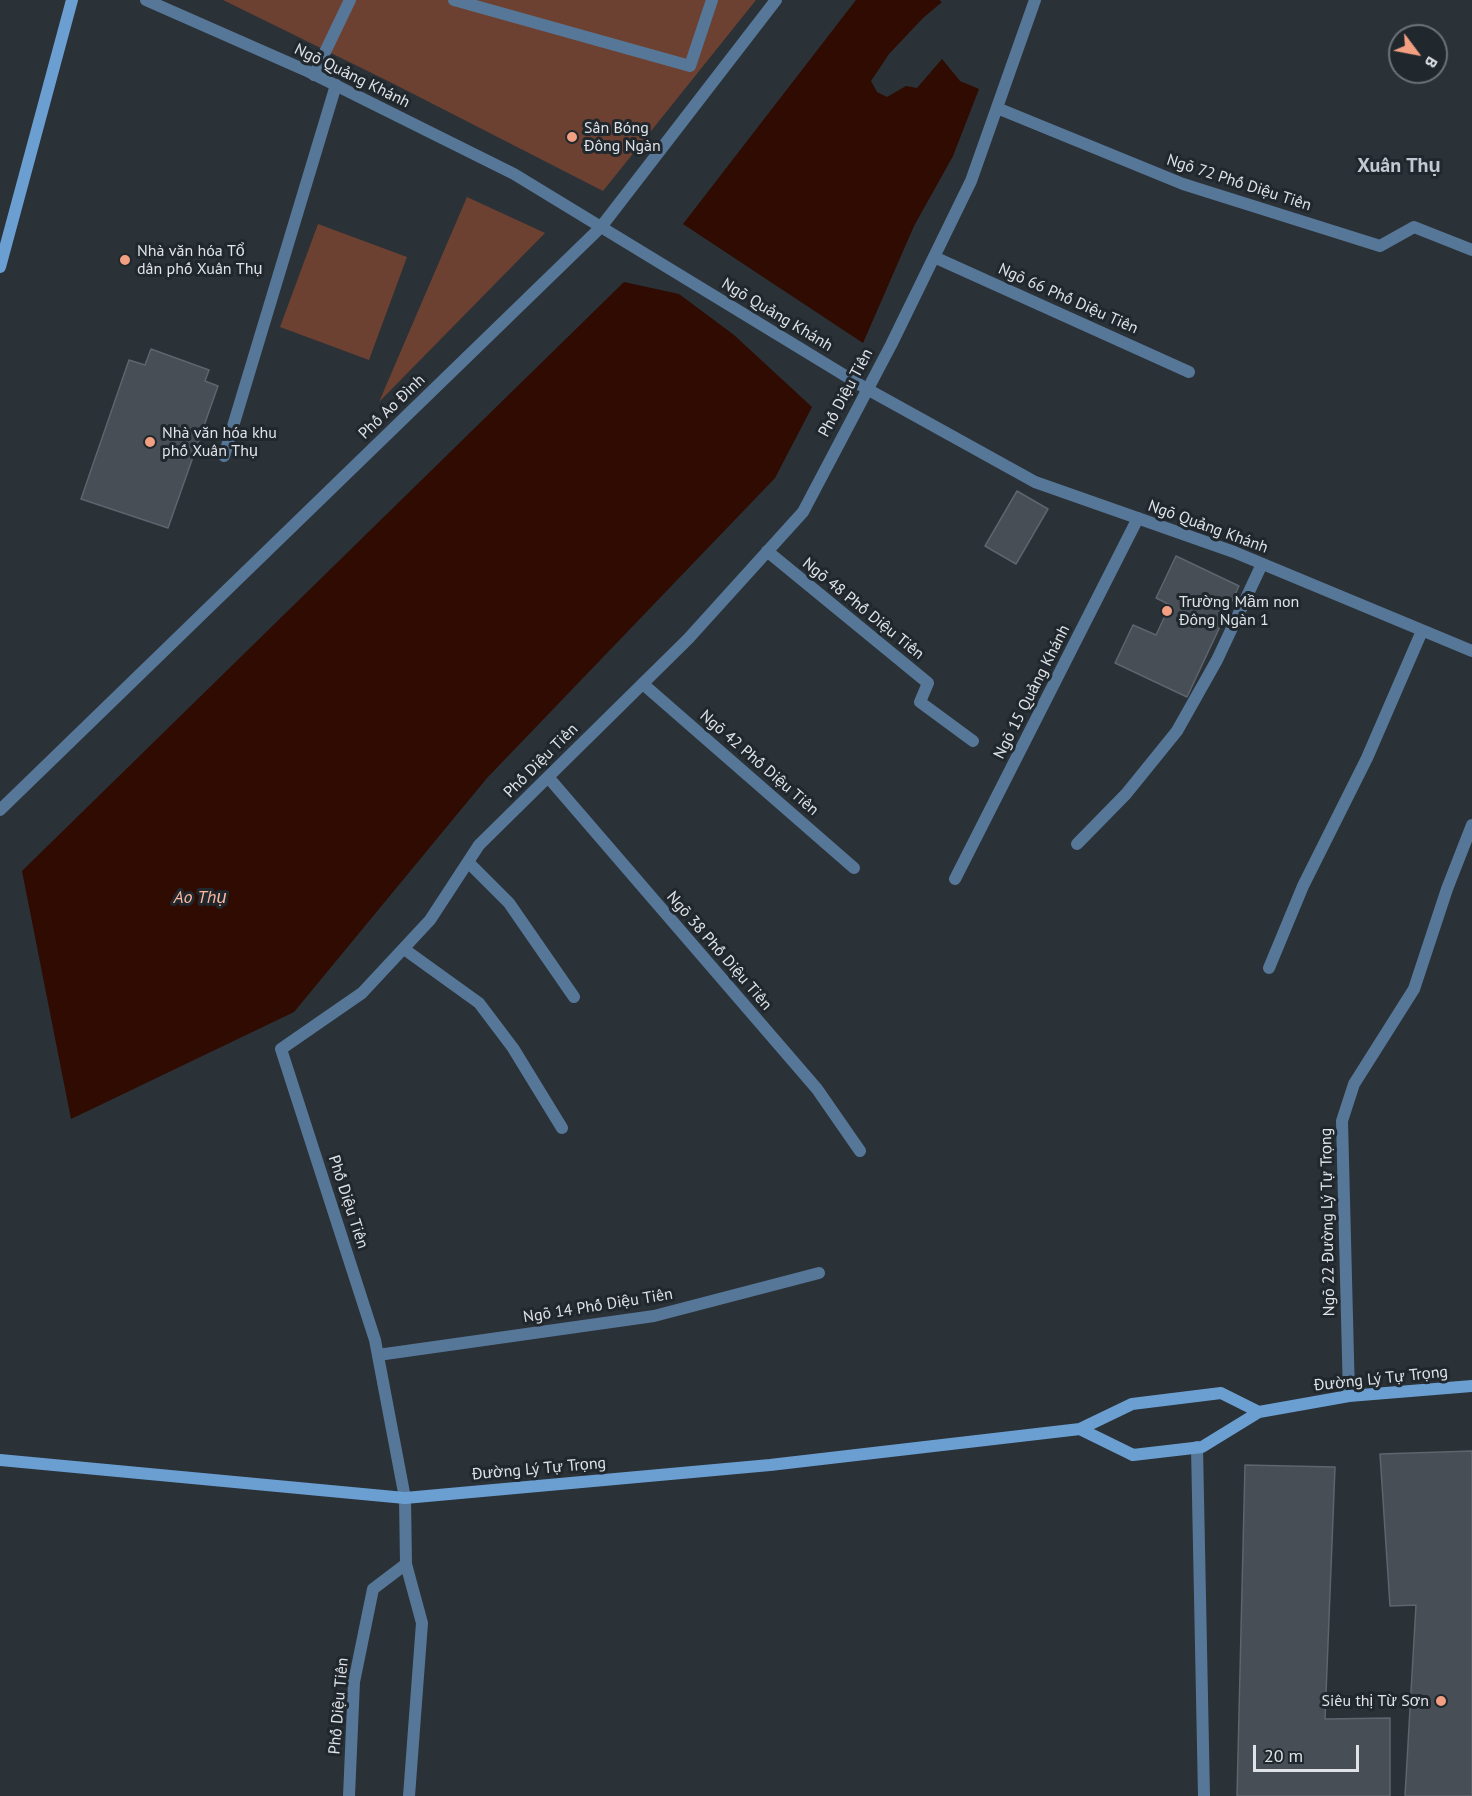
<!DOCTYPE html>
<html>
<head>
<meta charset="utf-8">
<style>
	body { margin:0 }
	#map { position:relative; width:1472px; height:1796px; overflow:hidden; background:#2a3137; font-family:"PT Sans",sans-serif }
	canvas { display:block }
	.north { position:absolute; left:1388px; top:24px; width:60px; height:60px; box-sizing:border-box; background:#20272d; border:2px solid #6c7278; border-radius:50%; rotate:122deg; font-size:16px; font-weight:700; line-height:24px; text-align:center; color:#dfe3e8 }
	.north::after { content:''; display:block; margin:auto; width:21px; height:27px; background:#f39f82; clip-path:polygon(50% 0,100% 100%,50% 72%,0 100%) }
	.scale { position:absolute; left:1253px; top:1745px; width:106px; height:27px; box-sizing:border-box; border:3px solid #dfe3e8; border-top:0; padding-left:8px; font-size:18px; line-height:21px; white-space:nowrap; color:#dfe3e8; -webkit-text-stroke:4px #20272d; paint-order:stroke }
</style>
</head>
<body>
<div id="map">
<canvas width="1472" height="1796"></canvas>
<div class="north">B</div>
<div class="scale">20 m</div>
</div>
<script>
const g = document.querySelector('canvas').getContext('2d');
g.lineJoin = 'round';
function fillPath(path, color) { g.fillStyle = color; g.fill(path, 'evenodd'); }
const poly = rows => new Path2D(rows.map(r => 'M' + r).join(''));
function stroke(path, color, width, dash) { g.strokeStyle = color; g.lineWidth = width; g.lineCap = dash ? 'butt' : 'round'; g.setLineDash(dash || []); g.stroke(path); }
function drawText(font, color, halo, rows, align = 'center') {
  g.font = font + ' "PT Sans",sans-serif'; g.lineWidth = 6; g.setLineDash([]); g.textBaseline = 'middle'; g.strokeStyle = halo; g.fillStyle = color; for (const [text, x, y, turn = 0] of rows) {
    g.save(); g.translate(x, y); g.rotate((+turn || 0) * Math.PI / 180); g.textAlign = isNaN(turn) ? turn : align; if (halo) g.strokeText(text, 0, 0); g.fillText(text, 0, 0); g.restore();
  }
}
fillPath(poly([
	[223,0,756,0,603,191,392,83],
	[467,197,545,233,379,402],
	[318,224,407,257,369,360,280,327]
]), '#6d4131');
fillPath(poly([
	[856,0,939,0,942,2,923,18,889,54,871,81,877,92,887,97,906,86,917,88,942,59,960,81,979,89,953,156,914,226,863,343,683,224],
	[624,282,679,294,734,335,812,407,775,478,487,778,294,1012,71,1119,22,871]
]), '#2f0b01');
const building = poly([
	[151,349,209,370,205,381,218,386,168,528,81,499,129,360,145,365,151,349],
	[1017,491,1048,509,1016,564,985,546,1017,491],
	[1176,556,1239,586,1187,697,1115,663,1133,625,1156,635,1170,605,1156,598,1176,556],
	[1472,1451,1472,1796,1405,1796,1416,1605,1390,1606,1380,1454,1472,1451],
	[1245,1465,1335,1467,1325,1719,1390,1718,1390,1796,1237,1796,1245,1465]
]);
fillPath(building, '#474e55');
stroke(building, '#5d656d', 1.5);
stroke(poly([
	[454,0,690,66,712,0],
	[314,75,350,0],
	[224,456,336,85],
	[1077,844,1126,794,1177,731,1217,660,1262,564],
	[955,879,1138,518],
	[1269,968,1303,886,1367,758,1422,631]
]), '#577798', 12);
stroke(poly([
	[146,0,305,70,514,174,867,389,1035,482,1234,552,1472,651],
	[997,108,1183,184,1380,246,1414,227,1472,250],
	[934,257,1189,372],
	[767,551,928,683,920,702,973,741],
	[643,684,854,868],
	[548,777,817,1089,860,1151],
	[0,810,601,227,776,0],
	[468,862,509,903,574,997],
	[404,949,479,1003,513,1048,562,1128],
	[378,1355,654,1316,819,1273],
	[1349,1396,1342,1121,1354,1084,1414,989,1447,889,1472,825],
	[1197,1447,1204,1796],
	[349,1796,354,1682,373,1589,406,1564],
	[409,1796,422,1623,406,1564,405,1498,375,1340,281,1049,362,993,430,920,479,845,688,639,803,512,891,345,971,181,1035,0]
]), '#577798', 12);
stroke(poly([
	[0,267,72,0],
	[1080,1429,1133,1455,1202,1447,1259,1412,1349,1396,1472,1386],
	[0,1460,405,1498,770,1465,1080,1429,1132,1404,1221,1393,1259,1412]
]), '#6b9fd2', 12);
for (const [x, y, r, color] of [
	[572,137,6,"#f39f82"],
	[125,260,6,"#f39f82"],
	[150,442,6,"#f39f82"],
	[1167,611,6,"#f39f82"],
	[1441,1701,6,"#f39f82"]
]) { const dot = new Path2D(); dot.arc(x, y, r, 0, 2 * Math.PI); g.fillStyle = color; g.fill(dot); stroke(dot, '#20272d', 2); }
drawText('16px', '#dfe3e8', '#20272d', [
	["Ngõ Quảng Khánh",352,76,26],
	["Ngõ 72 Phố Diệu Tiên",1239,183,18],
	["Ngõ 66 Phố Diệu Tiên",1068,299,24],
	["Ngõ Quảng Khánh",777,315,31],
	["Phố Diệu Tiên",846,393,-62],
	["Phố Ao Đình",392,407,-44],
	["Ngõ Quảng Khánh",1208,527,20],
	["Ngõ 48 Phố Diệu Tiên",863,609,39],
	["Ngõ 15 Quảng Khánh",1032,692,-63],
	["Phố Diệu Tiên",541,761,-45],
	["Ngõ 42 Phố Diệu Tiên",759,763,41],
	["Ngõ 38 Phố Diệu Tiên",719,951,49],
	["Phố Diệu Tiên",348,1202,72],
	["Ngõ 22 Đường Lý Tự Trọng",1328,1222,-91],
	["Ngõ 14 Phố Diệu Tiên",598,1306,-9],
	["Đường Lý Tự Trọng",1381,1379,-6],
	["Đường Lý Tự Trọng",539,1469,-5],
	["Phố Diệu Tiên",339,1706,-85]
]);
drawText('16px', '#dfe3e8', '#20272d', [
	["Sân Bóng",584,128],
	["Đông Ngàn",584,146],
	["Nhà văn hóa Tổ",137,251],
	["dân phố Xuân Thụ",137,269],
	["Nhà văn hóa khu",162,433],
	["phố Xuân Thụ",162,451],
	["Trường Mầm non",1179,602],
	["Đông Ngàn 1",1179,620],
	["Siêu thị Từ Sơn",1429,1701,"right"]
], 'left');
drawText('italic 18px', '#fcb79f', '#20272d', [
	["Ao Thụ",200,898]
]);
drawText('bold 20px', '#c1c9d2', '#20272d', [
	["Xuân Thụ",1399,166]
]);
</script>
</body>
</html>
